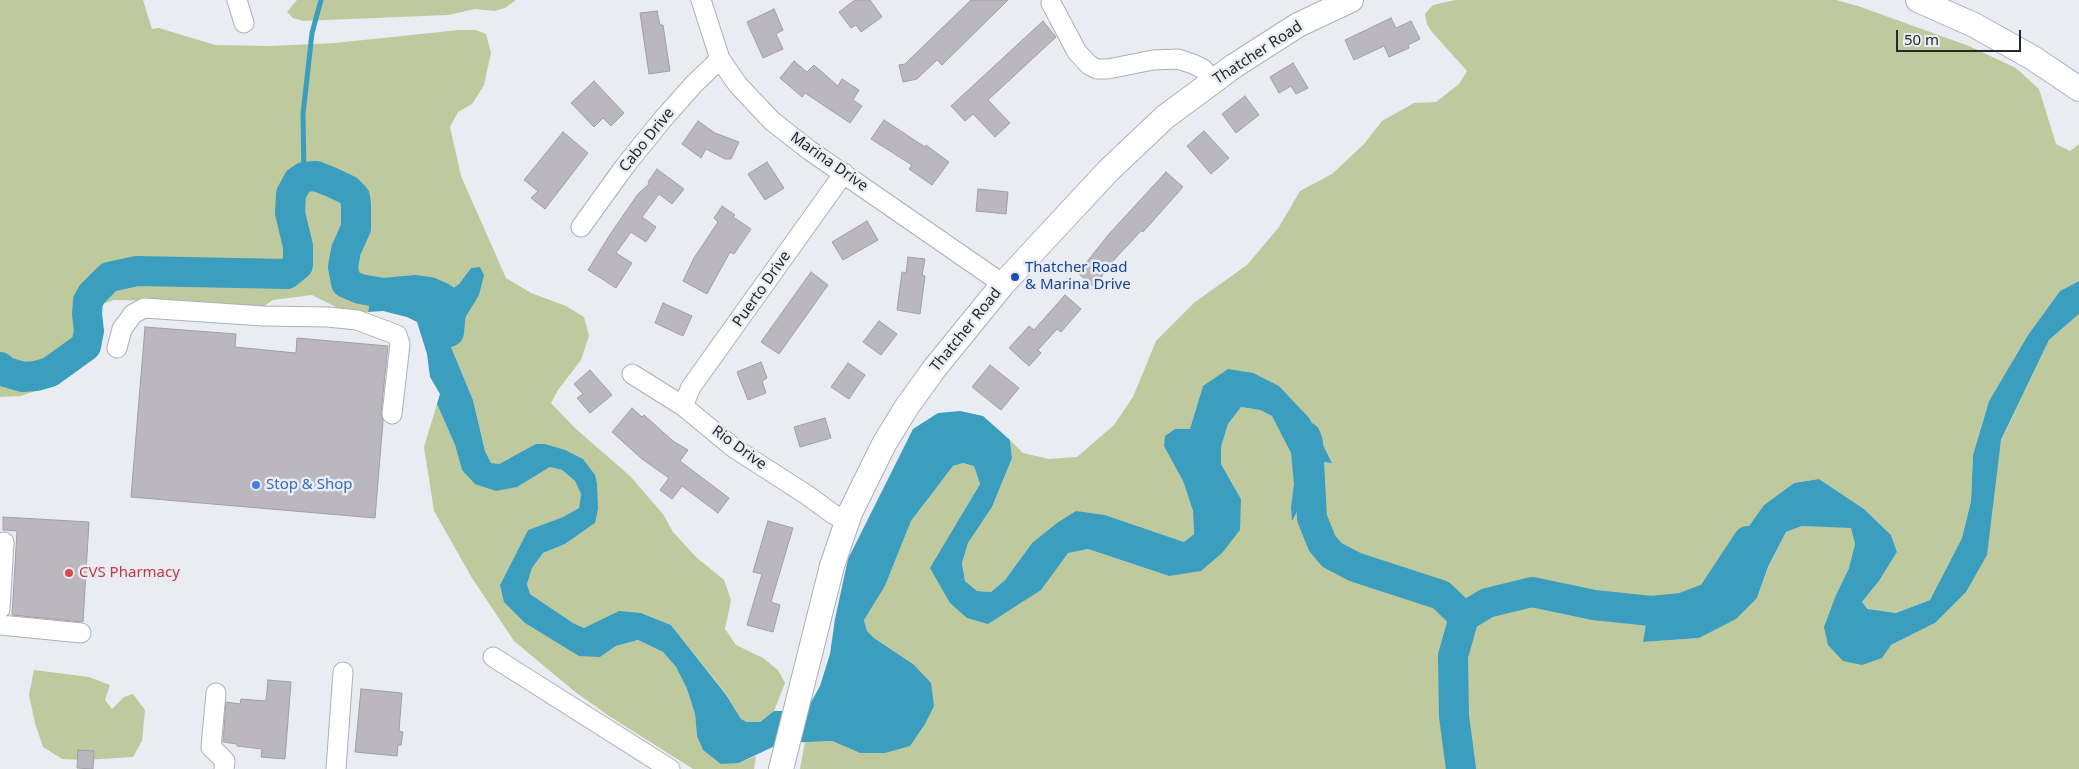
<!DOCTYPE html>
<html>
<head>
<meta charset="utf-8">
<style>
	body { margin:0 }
	#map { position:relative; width:2079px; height:769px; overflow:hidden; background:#e9edf3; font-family:"Noto Sans",sans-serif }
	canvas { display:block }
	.scale { position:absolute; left:1896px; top:30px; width:125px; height:22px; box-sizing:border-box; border:2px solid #26272a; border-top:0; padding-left:6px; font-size:15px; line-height:18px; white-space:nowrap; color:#26272a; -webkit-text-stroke:4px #e9edf3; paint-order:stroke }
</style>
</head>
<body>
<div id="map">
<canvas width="2079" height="769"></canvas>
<div class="scale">50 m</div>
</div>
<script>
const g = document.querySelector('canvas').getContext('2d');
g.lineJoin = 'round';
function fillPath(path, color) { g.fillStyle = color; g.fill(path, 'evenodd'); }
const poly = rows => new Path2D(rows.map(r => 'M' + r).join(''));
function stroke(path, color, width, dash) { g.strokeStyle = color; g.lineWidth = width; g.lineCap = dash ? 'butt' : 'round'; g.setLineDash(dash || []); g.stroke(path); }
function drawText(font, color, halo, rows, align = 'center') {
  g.font = font + ' "Noto Sans",sans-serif'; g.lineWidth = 5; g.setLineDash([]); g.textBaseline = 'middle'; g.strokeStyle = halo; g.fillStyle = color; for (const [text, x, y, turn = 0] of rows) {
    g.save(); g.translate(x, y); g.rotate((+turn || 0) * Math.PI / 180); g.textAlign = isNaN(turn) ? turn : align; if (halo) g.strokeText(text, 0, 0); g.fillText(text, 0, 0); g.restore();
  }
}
fillPath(poly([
	[0,0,143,0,152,29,159,28,215,45,270,46,335,43,459,30,476,30,486,34,491,53,484,85,472,104,458,112,450,127,461,176,506,278,531,293,566,306,584,317,589,336,581,360,558,390,551,403,576,429,630,476,663,514,673,532,696,557,724,580,731,600,725,629,736,645,763,658,778,670,785,683,774,711,760,722,747,722,741,719,727,695,671,625,641,613,584,628,573,623,530,594,527,584,532,568,543,553,565,544,595,523,595,475,509,458,499,464,491,463,485,451,473,400,451,347,454,336,468,312,471,268,459,284,442,296,433,298,424,293,404,289,384,290,374,294,370,301,368,312,348,313,312,295,273,300,264,306,254,307,174,301,114,300,105,303,98,311,92,353,74,369,56,382,38,390,21,396,0,397],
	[297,0,516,0,505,8,495,11,475,9,448,15,303,21,293,18,287,12],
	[1455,0,1836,0,1858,6,1969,46,2016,68,2039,89,2056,144,2070,151,2079,144,2079,281,2060,291,2028,335,1989,401,1973,455,1971,501,1962,538,1930,600,1896,613,1869,609,1862,602,1879,581,1897,552,1891,535,1864,509,1819,479,1794,483,1764,505,1736,544,1725,578,1704,609,1688,611,1648,611,1643,642,1699,638,1757,598,1768,568,1786,532,1802,526,1851,527,1855,544,1849,568,1836,595,1891,645,1935,623,1993,496,2001,441,2049,340,2079,314,2079,769,800,769,805,742,832,741,860,753,913,664,874,638,867,631,864,620,885,586,911,521,953,466,963,463,974,466,980,484,962,515,950,603,1040,590,1067,553,1088,549,1169,576,1241,499,1221,464,1221,447,1228,424,1241,407,1260,410,1272,416,1283,436,1291,453,1295,484,1291,507,1309,489,1310,465,1322,462,1332,463,1310,419,1203,386,1190,430,1175,429,1165,446,1183,481,1193,511,1194,534,1184,542,1105,515,1032,543,1005,580,991,592,977,591,965,581,962,563,968,543,992,507,1012,458,1010,440,1023,453,1049,459,1077,457,1114,425,1133,397,1156,341,1195,302,1247,265,1279,227,1300,191,1332,174,1364,144,1382,121,1414,103,1436,102,1459,84,1467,71,1432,32,1427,24,1425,14,1433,5],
	[437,404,455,445,462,470,517,487,550,467,562,470,575,481,581,494,579,508,563,517,528,530,500,585,600,657,616,646,638,640,663,652,676,667,687,689,695,714,697,736,739,763,756,756,754,769,693,769,609,716,574,691,514,641,472,578,434,511,424,447],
	[34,670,89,677,110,685,105,700,112,709,124,697,133,694,145,710,142,741,133,757,85,760,62,759,43,747,35,723,29,695]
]), '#beca9d');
fillPath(poly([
	[480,267,484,275,479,295,454,336,451,347,473,400,485,451,491,463,499,464,536,444,545,444,565,450,583,459,595,475,597,484,598,509,595,523,565,544,543,553,532,568,527,584,530,594,573,623,584,628,619,611,641,613,671,625,727,696,741,719,747,722,760,722,774,711,806,711,820,686,830,654,835,619,848,559,913,429,938,413,960,411,983,416,1010,440,1012,458,992,507,968,543,962,563,965,581,977,591,991,592,1005,580,1032,543,1057,523,1076,511,1105,515,1184,542,1194,534,1193,511,1183,481,1164,446,1165,436,1175,429,1190,429,1203,386,1228,369,1253,373,1279,386,1310,419,1332,463,1322,462,1310,465,1309,489,1292,521,1291,507,1294,484,1291,453,1272,416,1260,410,1241,407,1228,424,1221,447,1221,464,1241,499,1240,530,1222,553,1201,571,1169,576,1088,549,1068,553,1041,590,988,624,967,618,950,603,930,568,980,484,974,466,963,463,953,466,911,521,885,586,864,620,867,631,874,638,913,664,931,683,934,706,925,724,910,746,885,753,860,753,832,741,781,743,739,763,721,764,703,750,697,736,695,714,687,689,676,667,663,652,638,640,616,646,600,657,579,656,525,623,504,602,500,585,528,530,563,517,579,508,581,494,575,481,562,470,550,467,517,487,496,491,475,484,462,470,455,445,437,404,440,394,430,377,427,354,417,322,407,317,383,311,368,312,370,301,374,294,384,290,404,289,424,293,433,298,442,296,459,284,471,268],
	[2079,281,2079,314,2049,340,2001,440,1987,555,1966,592,1935,623,1891,645,1882,658,1862,665,1843,661,1828,645,1824,627,1836,595,1849,568,1855,544,1851,528,1802,526,1786,532,1768,567,1757,598,1736,619,1699,638,1643,642,1648,611,1688,611,1704,609,1725,578,1736,544,1764,505,1794,483,1819,479,1864,509,1891,535,1897,552,1879,581,1862,602,1868,609,1896,613,1930,600,1962,538,1971,501,1973,455,1989,401,2028,335,2060,291]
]), '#3b9ebf');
stroke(poly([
	[304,177,303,114,312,33,321,0]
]), '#3b9ebf', 5);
stroke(poly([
	[0,367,6,372,23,377,36,376,50,372,86,346,89,331,87,314,88,301,92,294,109,277,137,271,287,274,298,265,298,246,290,213,291,194,298,181,304,177,316,176,331,182,348,190,355,197,356,205,356,228,346,250,343,267,346,283,360,289,383,293,416,290,430,292,443,298,451,311,449,332],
	[1306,437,1308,443,1312,518,1322,543,1332,555,1355,567,1441,595,1464,617],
	[1461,769,1454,716,1453,656,1464,617,1487,603,1532,592,1594,605,1651,611,1682,608,1711,597,1748,541]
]), '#3b9ebf', 30);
const building = poly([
	[855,0,870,0,882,17,861,32,856,25,851,28,839,12,855,0],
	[971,0,1008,0,942,65,937,60,917,79,903,82,899,65,905,64,971,0],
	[774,9,783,30,776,34,783,49,763,58,747,22,774,9],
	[657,11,660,25,663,25,670,71,649,74,640,13,657,11],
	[1391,18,1396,28,1411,21,1420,39,1408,45,1409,48,1389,57,1384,46,1354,60,1345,40,1391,18],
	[1043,21,1056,37,988,100,1010,123,995,137,973,114,965,121,951,106,1043,21],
	[794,61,807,72,814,65,838,86,842,79,859,90,853,100,862,106,850,123,805,93,802,97,780,78,794,61],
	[1293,63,1308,88,1296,94,1291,86,1279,93,1270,77,1293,63],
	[594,81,624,113,611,126,603,118,594,127,571,103,594,81],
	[1245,96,1259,115,1236,133,1222,114,1245,96],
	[884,120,925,147,926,145,949,162,932,185,909,169,912,165,871,139,884,120],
	[698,121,715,133,739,142,731,159,725,159,706,149,701,158,682,144,698,121],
	[1204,131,1229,158,1211,174,1187,146,1204,131],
	[563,132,588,153,545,209,531,198,538,191,524,180,563,132],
	[767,162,784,188,765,200,748,174,767,162],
	[657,169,684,189,672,204,659,194,642,217,656,227,646,242,631,232,616,253,632,263,616,288,588,270,611,233,638,194,649,184,648,182,657,169],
	[1166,172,1183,187,1143,232,1142,230,1112,262,1094,287,1078,273,1109,234,1166,172],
	[978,189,1008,192,1006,214,976,211,978,189],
	[722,206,735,215,733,217,751,229,734,254,730,252,707,294,683,281,694,258,718,222,714,218,722,206],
	[867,221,878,240,843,260,832,242,867,221],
	[908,257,925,259,922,275,925,276,920,314,897,310,902,272,906,273,908,257],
	[811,272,828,285,779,354,761,342,811,272],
	[1065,295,1081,309,1061,332,1057,329,1038,350,1041,353,1029,366,1009,348,1029,326,1034,330,1065,295],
	[663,303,692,316,683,336,655,323,663,303],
	[879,321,897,334,881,355,863,342,879,321],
	[145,327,236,334,235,347,296,353,297,338,388,346,381,413,383,421,375,518,131,497,145,327],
	[761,362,767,378,762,381,766,393,748,400,737,372,761,362],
	[848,363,865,375,849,399,831,387,848,363],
	[990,365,1019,388,1001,410,972,387,990,365],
	[590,370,612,395,590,413,577,398,583,394,574,384,590,370],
	[632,408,642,417,644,415,673,441,688,450,680,461,729,498,718,513,682,486,672,499,660,490,669,478,642,459,612,432,632,408],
	[825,418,831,438,800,447,794,427,825,418],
	[3,517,89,522,83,622,12,615,17,531,3,530,3,517],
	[768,521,793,528,771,602,780,605,773,632,747,625,762,574,753,572,768,521],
	[268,680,291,682,285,759,261,757,262,749,237,746,237,744,223,742,226,702,240,704,241,699,266,701,268,680],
	[361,689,402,693,399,731,403,732,401,745,398,745,397,756,355,752,361,689],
	[78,750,94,751,93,769,77,768,78,750]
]);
fillPath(building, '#bab7be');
stroke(building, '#a19fa5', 1);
const minor = poly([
	[237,0,244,23],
	[701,0,720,59,738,85,772,121,809,150,1003,284],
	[1051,3,1077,52,1089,65,1097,69,1108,69,1153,60,1178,59,1193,64,1203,69,1213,82],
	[581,227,625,166,662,120,694,84,720,59],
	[117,348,122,329,133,314,144,308,263,316,328,317,357,320,397,335,400,344,392,414],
	[632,374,683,406,734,448,807,495,833,514,847,521],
	[683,406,691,387,844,173],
	[0,609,4,542],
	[0,625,81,633],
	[493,657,670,769],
	[216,693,211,747,225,761,224,769],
	[336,769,343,672]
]);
const major = poly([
	[1918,0,1974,25,2033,58,2079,89],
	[781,769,832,566,850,513,884,444,906,408,934,369,1003,284,1108,171,1165,117,1234,66,1298,25,1351,0]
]);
stroke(minor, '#acb0b6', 21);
stroke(major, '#acb0b6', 26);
stroke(minor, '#fff', 19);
stroke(major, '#fff', 24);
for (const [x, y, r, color] of [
	[1015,277,5,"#1a4fb4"],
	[256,485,5,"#3f7fe0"],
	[69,573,5,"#e0444e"]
]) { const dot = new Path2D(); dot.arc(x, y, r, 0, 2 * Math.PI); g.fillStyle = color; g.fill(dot); stroke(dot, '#e9edf3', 2); }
drawText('15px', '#26272a', '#e9edf3', [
	["Thatcher Road",1258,53,-33],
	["Cabo Drive",647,140,-51],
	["Marina Drive",829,162,35],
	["Puerto Drive",762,289,-55],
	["Thatcher Road",966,330,-51],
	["Rio Drive",739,448,36]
]);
drawText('15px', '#164399', '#e9edf3', [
	["Thatcher Road",1025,268],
	["& Marina Drive",1025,285]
], 'left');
drawText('15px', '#366cbe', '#e9edf3', [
	["Stop & Shop",266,485]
], 'left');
drawText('15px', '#be3a42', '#e9edf3', [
	["CVS Pharmacy",79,573]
], 'left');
</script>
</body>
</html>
